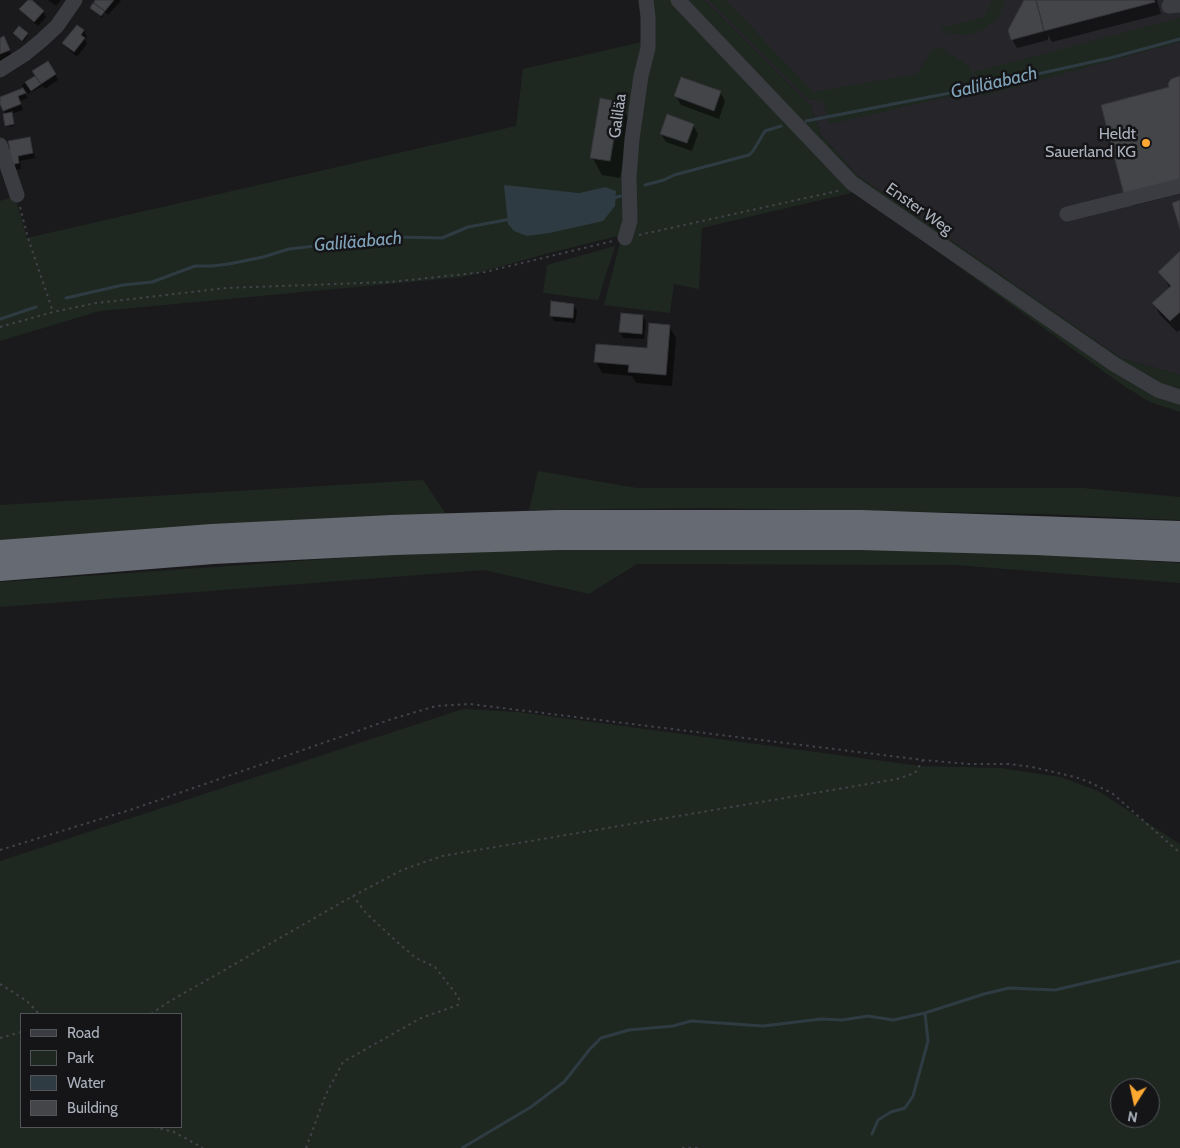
<!DOCTYPE html>
<html>
<head>
<meta charset="utf-8">
<style>
	body { margin:0 }
	#map { position:relative; width:1180px; height:1148px; overflow:hidden; background:#1a1a1c; font-family:Cabin,sans-serif }
	canvas { display:block }
	.legend { position:absolute; left:20px; top:1013px; width:162px; height:115px; box-sizing:border-box; background:#151517; border:1px solid #515459; margin:0; padding:6px 9px; list-style:none; font-size:15px; color:#acb2bd }
	.legend li { display:flex; align-items:center; gap:10px; height:25px }
	.legend b { width:25px; border:1px solid #515459 }
	.north { position:absolute; left:1110px; top:1078px; width:50px; height:50px; box-sizing:border-box; background:#151517; border:1px solid #515459; border-radius:50%; rotate:190deg; font-size:14px; font-weight:700; line-height:20px; text-align:center; color:#acb2bd }
	.north::after { content:''; display:block; margin:auto; width:18px; height:22px; background:#fea831; clip-path:polygon(50% 0,100% 100%,50% 72%,0 100%) }
</style>
</head>
<body>
<div id="map">
<canvas width="1180" height="1148"></canvas>
<ul class="legend">
<li><b style="height:6px;background:#3b3c42"></b>Road</li>
<li><b style="height:14px;background:#1f2820"></b>Park</li>
<li><b style="height:14px;background:#2e3b42"></b>Water</li>
<li><b style="height:14px;background:#444549"></b>Building</li>
</ul>
<div class="north">N</div>
</div>
<script>
const g = document.querySelector('canvas').getContext('2d');
g.lineJoin = 'round';
function fillPath(path, color) { g.fillStyle = color; g.fill(path, 'evenodd'); }
const poly = rows => new Path2D(rows.map(r => 'M' + r).join(''));
function stroke(path, color, width, dash) { g.strokeStyle = color; g.lineWidth = width; g.lineCap = dash ? 'butt' : 'round'; g.setLineDash(dash || []); g.stroke(path); }
function drawText(font, color, halo, rows, align = 'center') {
  g.font = font + ' Cabin,sans-serif'; g.lineWidth = 5; g.setLineDash([]); g.textBaseline = 'middle'; g.strokeStyle = halo; g.fillStyle = color; for (const [text, x, y, turn = 0] of rows) {
    g.save(); g.translate(x, y); g.rotate((+turn || 0) * Math.PI / 180); g.textAlign = isNaN(turn) ? turn : align; if (halo) g.strokeText(text, 0, 0); g.fillText(text, 0, 0); g.restore();
  }
}
fillPath(poly([
	[704,0,1180,0,1180,375,1121,358,857,175,821,135,810,104,804,99]
]), '#26262a');
fillPath(poly([
	[643,0,704,0,804,99,810,104,821,135,857,175,1121,358,1180,375,1180,412,1150,402,1121,384,855,192,702,228,699,289,674,284,670,313,604,305,622,235,549,253,463,277,100,311,0,341,0,201,15,196,27,238,516,126,523,69,642,42],
	[605,187,574,227,550,233,528,189,579,193],
	[708,0,726,0,813,92,917,74,935,45,968,65,978,90,830,124,823,102,806,98],
	[992,0,1006,1,997,19,983,30,971,34,960,35,948,33,939,29,984,17],
	[1180,18,1180,42,982,96,973,72],
	[615,246,598,300,543,293,547,265],
	[538,471,637,488,1083,488,1180,497,1180,520,1047,514,707,508,529,510],
	[423,480,446,514,0,545,0,505],
	[615,547,955,549,1180,563,1180,583,956,565,637,564,589,594,484,570,0,607,0,582,414,553],
	[463,709,518,712,920,766,1000,768,1060,777,1098,791,1180,844,1180,1148,0,1148,0,861],
	[21,1014,181,1014,181,1127,21,1127],
	[1120,1088,1150,1088,1150,1118,1120,1118]
]), '#1f2820');
fillPath(poly([
	[504,185,579,193,605,187,616,191,615,206,603,221,550,233,527,236,514,231,508,224]
]), '#2e3b42');
fillPath(poly([
	[30,0,43,11,46,17,38,26,25,15,22,9],
	[48,0,61,0,56,6],
	[98,0,120,0,121,1,108,15,107,13,104,13,102,18,91,8],
	[1025,0,1157,0,1161,14,1052,42,1048,35,1048,40,1017,48,1012,39],
	[77,27,84,31,87,37,85,39,87,44,77,57,68,49,64,44],
	[27,34,28,36,23,42,16,35],
	[0,39,6,43,12,56,0,61],
	[55,74,58,80,45,89,43,86,28,94,25,90,23,91,28,98,20,101,23,110,11,114,14,126,7,127,6,115,0,98,24,89,22,85,36,76],
	[1180,78,1180,194,1132,206,1126,194,1170,88],
	[720,92,725,101,719,119,681,105,676,96],
	[619,103,630,121,620,178,602,175,592,157],
	[693,125,698,134,692,151,666,142,661,134],
	[29,138,32,144,35,158,20,161,21,169,14,170,11,165],
	[1180,253,1180,330,1177,332,1160,315,1154,303,1170,288,1160,272],
	[574,305,577,311,575,323,554,321,551,315],
	[643,316,646,322,644,339,623,338,620,332],
	[669,326,676,338,672,386,636,383,632,376,602,373,596,362,648,349]
]), '#0007');
stroke(poly([
	[806,121,960,91,1110,58,1180,39],
	[645,185,664,180,674,175,749,155,753,151,765,131,781,126],
	[613,198,621,196],
	[66,298,123,285,152,282,195,266,212,266,229,264,263,257,289,249,333,244,354,246,398,237,442,238,468,227,511,219],
	[0,319,36,307],
	[872,1134,878,1120,891,1112,905,1108,913,1096,928,1041,925,1013],
	[462,1148,531,1107,564,1082,590,1049,601,1038,629,1030,673,1026,691,1021,763,1026,821,1019,842,1020,868,1016,893,1020,925,1013,984,994,1009,988,1055,990,1180,961]
]), '#2e3b42', 3);
const building = poly([
	[28,0,32,0,44,11,34,22,19,9,28,0],
	[95,0,114,0,105,11,94,3,95,0],
	[1024,0,1036,0,1044,31,1011,40,1008,30,1024,0],
	[1036,0,1154,0,1155,2,1044,31,1036,0],
	[93,3,105,11,101,16,90,8,93,3],
	[77,25,84,30,81,35,85,38,74,52,62,43,77,25],
	[19,26,28,33,22,41,13,33,19,26],
	[4,36,10,50,0,54,0,38,4,36],
	[48,61,56,74,41,84,32,71,48,61],
	[35,76,41,84,31,91,25,82,35,76],
	[1180,76,1180,181,1124,195,1101,105,1169,87,1168,84,1171,79,1180,76],
	[681,77,721,91,714,111,674,96,681,77],
	[23,88,26,93,18,96,21,104,3,111,0,104,0,97,23,88],
	[600,98,620,102,610,161,590,158,600,98],
	[12,112,14,124,5,126,3,114,12,112],
	[667,114,694,124,687,143,660,134,667,114],
	[30,137,33,153,18,156,19,163,10,165,8,153,10,149,8,141,30,137],
	[1180,200,1180,229,1172,203,1180,200],
	[1180,251,1180,312,1170,321,1152,303,1171,286,1158,272,1180,251],
	[551,301,574,304,573,318,550,316,551,301],
	[621,313,643,315,642,334,619,332,621,313],
	[649,323,670,325,666,375,628,372,629,365,594,362,596,344,647,348,649,323]
]);
fillPath(building, '#444549');
stroke(building, '#343439', 1);
stroke(poly([
	[20,207,28,238,53,312],
	[639,235,842,190],
	[0,327,53,312,96,303,226,288,390,282,485,272,613,241],
	[0,850,133,809,392,719,436,706,470,704,923,760,969,764,1009,764,1032,767,1075,777,1089,782,1112,793,1180,853],
	[0,984,27,1001,39,1014],
	[151,1014,167,1003,353,896,402,870,442,856,897,779,915,773,923,760],
	[0,1038,21,1032],
	[154,1127,174,1132,203,1148],
	[306,1148,326,1094,343,1062,421,1018,458,1005,459,998,435,967,416,958,396,941,366,913,353,896],
	[682,1148,699,1148]
]), '#404349', 2, [2.5, 4]);
stroke(poly([
	[678,0,852,183,1114,364,1158,390,1180,397],
	[1169,6,1180,5],
	[0,70,25,54,42,40,57,26,75,0],
	[0,145,17,195],
	[1067,214,1180,186],
	[625,238,630,221,629,177,632,139,641,76,648,48,648,17,646,0]
]), '#3b3c42', 15);
stroke(poly([
	[0,551,212,535,392,526,558,521,861,521,1180,532],
	[0,570,213,553,394,544,558,539,862,539,1036,544,1180,551]
]), '#666b73', 22);
for (const [x, y, r, color] of [
	[1146,143,5,"#fea831"]
]) { const dot = new Path2D(); dot.arc(x, y, r, 0, 2 * Math.PI); g.fillStyle = color; g.fill(dot); stroke(dot, '#151517', 2); }
drawText('16px', '#acb2bd', '#151517', [
	["Galiläa",618,116,-82],
	["Enster Weg",919,209,35]
]);
drawText('16px', '#acb2bd', '#151517', [
	["Heldt",1136,134],
	["Sauerland KG",1136,152]
], 'right');
drawText('italic 18px', '#81a3b9', '#151517', [
	["Galiläabach",994,83,-13],
	["Galiläabach",358,242,-5]
]);
</script>
</body>
</html>
